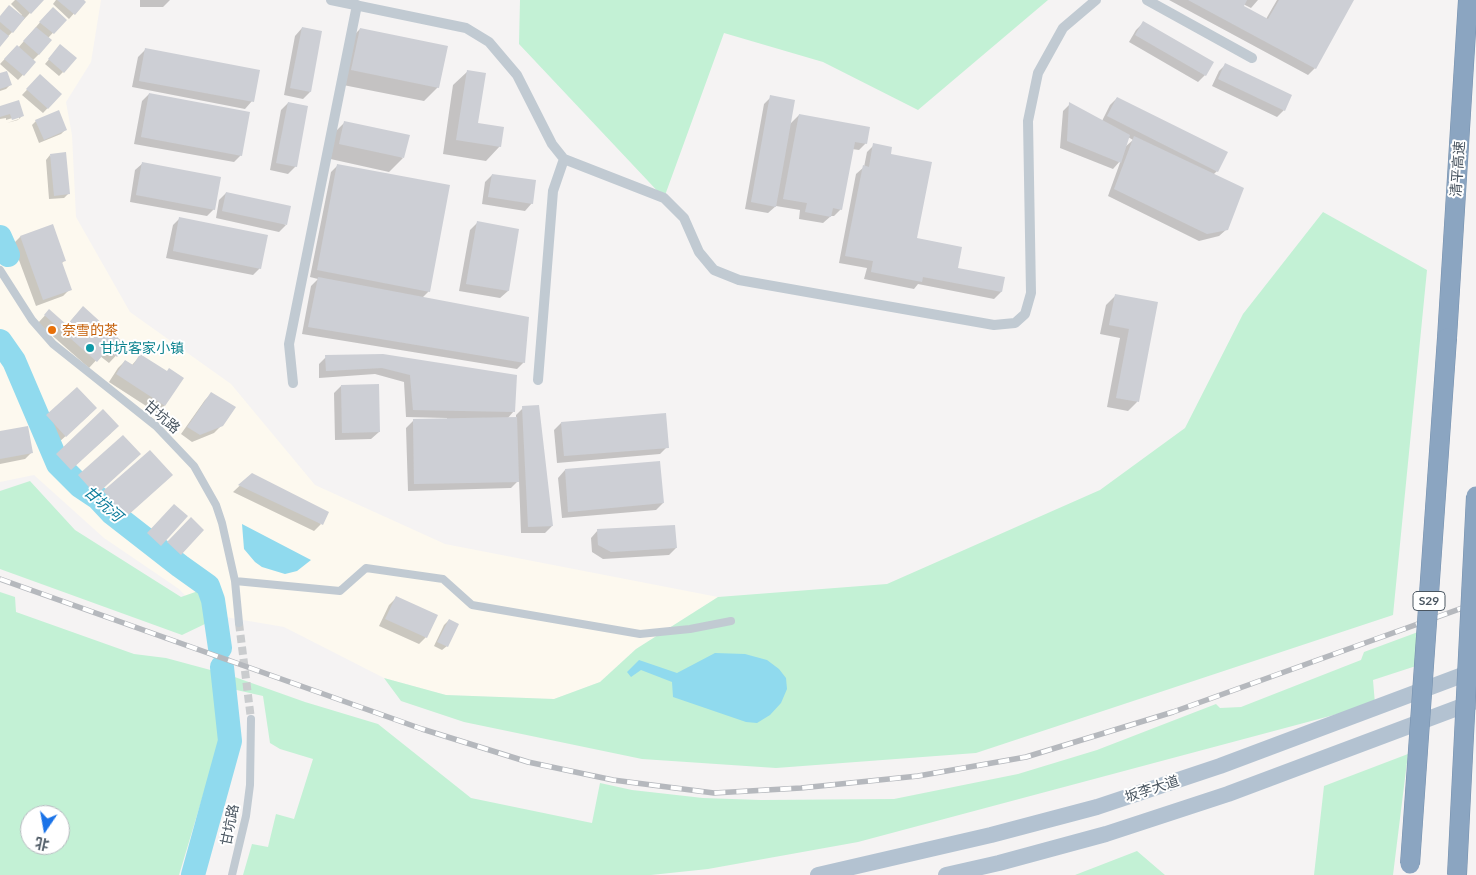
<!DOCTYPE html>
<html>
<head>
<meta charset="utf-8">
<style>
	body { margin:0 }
	#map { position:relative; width:1476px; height:875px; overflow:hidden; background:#f5f3f3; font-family:Lato,"Noto Sans SC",sans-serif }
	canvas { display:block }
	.north { position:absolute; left:20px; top:805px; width:50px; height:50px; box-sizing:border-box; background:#fff; border:1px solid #b7bbc0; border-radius:50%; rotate:192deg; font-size:14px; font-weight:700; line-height:20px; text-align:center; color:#4a5661 }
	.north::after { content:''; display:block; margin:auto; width:18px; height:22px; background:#1a73e8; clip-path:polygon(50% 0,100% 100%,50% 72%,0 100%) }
</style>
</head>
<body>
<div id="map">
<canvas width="1476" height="875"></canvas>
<div class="north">北</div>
</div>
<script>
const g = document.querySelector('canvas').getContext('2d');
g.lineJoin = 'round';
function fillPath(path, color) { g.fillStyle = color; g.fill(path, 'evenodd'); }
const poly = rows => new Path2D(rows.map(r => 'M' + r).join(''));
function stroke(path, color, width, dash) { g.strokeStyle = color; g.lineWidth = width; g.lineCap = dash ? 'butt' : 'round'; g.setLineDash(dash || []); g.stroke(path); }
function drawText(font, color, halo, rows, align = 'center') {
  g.font = font + ' Lato,"Noto Sans SC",sans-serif'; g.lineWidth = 4; g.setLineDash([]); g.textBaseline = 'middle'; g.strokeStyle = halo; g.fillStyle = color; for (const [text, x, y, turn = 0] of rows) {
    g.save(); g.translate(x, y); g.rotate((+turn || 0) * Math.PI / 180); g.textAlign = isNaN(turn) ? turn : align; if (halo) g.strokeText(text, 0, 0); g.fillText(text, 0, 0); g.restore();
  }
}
fillPath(poly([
	[0,0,101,0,91,62,66,102,72,135,76,217,130,312,231,384,315,485,445,544,718,597,636,649,600,682,554,699,446,695,384,678,284,627,202,613,179,589,104,538,34,475,0,482]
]), '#fdf9ef');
fillPath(poly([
	[520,0,1048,0,918,110,823,62,724,33,664,198,519,44],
	[1323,212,1427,270,1393,615,976,753,776,768,642,759,464,722,401,701,384,678,446,695,554,699,600,682,636,649,718,597,887,584,1100,490,1185,428,1243,314],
	[30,481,75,530,181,597,204,589,210,607,207,623,182,635,0,569,0,491],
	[0,592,15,597,16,612,134,654,166,658,229,675,305,702,378,724,471,798,592,823,600,783,632,790,703,798,761,800,894,799,1018,774,1097,750,1216,704,1220,708,1241,707,1361,660,1364,652,1418,632,1416,666,1373,680,1375,704,858,842,708,869,651,875,243,875,252,844,268,847,276,814,294,819,313,759,280,749,270,743,263,696,219,686,223,729,179,875,0,875],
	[30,815,60,815,60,845,30,845],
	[1408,754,1393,875,1314,875,1324,786],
	[1137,851,1165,875,1075,875]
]), '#c3f1d5');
fillPath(poly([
	[242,524,311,560,297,571,285,574,262,567,255,562,244,549],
	[715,653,745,654,767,660,779,669,786,678,787,689,781,703,770,715,757,723,746,722,673,697,672,682,641,670,631,677,627,672,639,660,677,673]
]), '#90daee');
fillPath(poly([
	[15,0,42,0,0,45,0,17,21,16,22,15,11,4],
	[56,0,84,0,84,2,69,19,53,4],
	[140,0,170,0,163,7,140,7],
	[1169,0,1258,0,1251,8,1243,4,1242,6,1266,19,1277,0,1352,0,1315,68,1308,75],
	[48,13,65,20,48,38,39,54,33,60,35,62,18,80,0,64,12,51,18,48],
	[1143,23,1205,75,1198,82,1129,42,1136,30],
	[302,28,310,92,303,99,284,95,295,36],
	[360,29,438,87,424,101,338,84,346,43],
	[145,50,252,101,245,109,132,87,138,57],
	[56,51,63,72,59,76,45,64],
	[1226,64,1284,110,1277,117,1212,86,1219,71],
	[468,71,477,124,500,146,486,161,443,154,453,85],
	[0,74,11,84,6,89,0,91],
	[40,76,61,94,43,113,22,95],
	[149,94,241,155,234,162,134,144,142,101],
	[771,97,790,124,799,115,866,143,859,150,852,149,841,209,834,216,831,216,823,223,799,219,800,210,776,206,768,213,745,209,764,104],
	[1117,98,1217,171,1213,175,1227,229,1219,236,1199,241,1108,196,1121,160,1113,169,1060,148,1063,111,1070,104,1102,121,1110,105],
	[1128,137,1133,140,1125,147],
	[288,103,296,166,288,174,270,170,281,110],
	[0,107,22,116,18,120,7,123,19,119,19,116,6,120,6,118,0,119],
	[36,121,66,129,61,134,39,143,32,125],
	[345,122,403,158,389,172,326,158,331,136],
	[874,145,889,155,916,239,957,269,1004,278,1001,292,994,299,918,284,914,289,864,279,867,268,839,263,856,174,864,167,867,152],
	[50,155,69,193,64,198,49,199,46,160],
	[143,163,214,209,207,216,130,202,135,170],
	[338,165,429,291,422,298,524,362,517,369,302,334,311,286,318,279,310,277,331,172],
	[492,175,532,203,525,211,482,204,485,182],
	[226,193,286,225,279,232,216,218,219,200],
	[180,218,260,268,253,275,166,258,173,225],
	[477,223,518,230,508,291,500,298,459,291,470,230],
	[52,226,65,260,61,264,70,289,63,296,36,306,13,244,20,237],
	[1116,295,1157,303,1137,402,1128,411,1107,407,1120,338,1100,334,1106,305],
	[49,311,66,326,76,315,125,346,109,363,100,356,89,368,38,323],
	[383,355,514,411,507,419,516,419,516,415,523,408,552,526,545,533,521,533,519,480,511,488,408,491,406,428,413,421,447,420,447,418,406,417,404,382,375,374,319,378,319,364,326,357],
	[140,356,166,372,182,378,164,406,157,413,109,382,118,368,125,361,132,365],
	[341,386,379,432,371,439,335,440,334,393],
	[77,388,89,415,58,443,40,423],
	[212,393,222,425,214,433,192,442,181,434,205,400],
	[103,411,111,433,63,476,49,461],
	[561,423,667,447,660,454,557,463,554,430],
	[0,433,32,452,25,459,0,464],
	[123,437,132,461,88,501,72,483],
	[565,470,663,503,656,510,562,518,558,478],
	[252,474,321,524,314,531,233,492],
	[164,482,118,523,97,499,104,492],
	[174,505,186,516,156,549,144,538],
	[191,519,203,530,175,558,164,547],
	[598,530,676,548,669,555,603,559,592,552,591,538],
	[396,598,426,637,419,644,379,626,389,605],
	[449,620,447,646,442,650,434,646,444,625]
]), '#0003');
stroke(poly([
	[0,237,8,255],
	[0,341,14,361,58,464,80,486,98,498,112,513,180,566,208,586,213,600,220,648],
	[193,875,230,741,222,667]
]), '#90daee', 24);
fillPath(poly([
	[16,0,44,0,31,14],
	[57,0,84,0,86,2,75,15],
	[1188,0,1247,0,1244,6,1268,19,1279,0,1354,0,1316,69],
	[9,5,25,18,13,33,0,22,0,16],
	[53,7,67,20,54,34,39,22],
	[1143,21,1214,62,1206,76,1135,35],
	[36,27,52,40,39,55,23,41],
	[302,27,322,31,311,92,290,88],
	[360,28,448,46,439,88,351,70],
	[0,29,9,36,0,47],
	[60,44,77,58,64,73,48,59],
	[17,45,36,62,24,76,4,59],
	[145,48,260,70,254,102,139,81],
	[1225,63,1292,95,1285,111,1218,79],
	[467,70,486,73,478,123,504,127,501,147,456,140],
	[7,71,12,85,0,89,0,73],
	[40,74,62,94,48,109,26,89],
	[149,93,250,112,242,156,141,137],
	[770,95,795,100,776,207,751,202],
	[1117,97,1228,152,1218,172,1107,116],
	[19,100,24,116,12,120,10,114,0,117,0,106],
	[288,102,308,106,297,167,276,163],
	[1069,102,1130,135,1121,163,1067,141],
	[59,110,67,130,44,140,35,120],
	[799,114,870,127,867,144,855,142,842,210,833,208,831,217,805,212,807,203,783,199],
	[344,121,410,135,404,158,339,144],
	[1134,136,1244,188,1228,230,1207,234,1114,189],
	[873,143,892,147,891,154,932,162,917,238,962,247,958,268,1005,277,1002,292,923,277,922,282,871,272,873,261,845,256,863,165,869,167],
	[66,152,70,194,54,196,50,154],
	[142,162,221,177,215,210,136,195],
	[337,164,450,185,430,292,317,270],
	[492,174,536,180,533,204,488,197],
	[226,192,291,206,287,225,222,211],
	[179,217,268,235,261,269,173,251],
	[477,221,519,229,509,291,466,284],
	[53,224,66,261,62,262,72,290,43,300,20,236],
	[318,277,529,317,525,363,308,327],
	[1115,294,1158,302,1139,402,1116,398,1129,329,1109,325],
	[83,306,127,346,117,357,108,349,97,362,44,315,49,309,67,325],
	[140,354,167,371,169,368,184,378,165,406,116,374,125,360,133,365],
	[383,354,517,375,515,412,413,410,410,375,382,368,326,371,325,355],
	[379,384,380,432,342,433,341,385],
	[77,387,97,408,66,437,46,415],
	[211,392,236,407,223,426,200,435,187,427],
	[539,405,553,526,528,527,522,406],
	[103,409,119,426,71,470,56,454],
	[666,413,669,448,564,456,561,422],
	[517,417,519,482,414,484,413,419],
	[28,426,33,453,0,459,0,431],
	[123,435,141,454,96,495,78,475],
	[150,450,173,475,126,517,103,491],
	[660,461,664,503,568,512,565,469],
	[252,473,329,512,323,525,238,485],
	[174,504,188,516,161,546,147,533],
	[191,517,204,530,181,555,167,542],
	[675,525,677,548,611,552,598,545,597,529],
	[396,596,438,615,427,638,385,619],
	[449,619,459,624,448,647,437,642]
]), '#cdcfd5');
stroke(poly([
	[239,623,251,719]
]), '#caccce', 8, [8, 4]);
const motorway = poly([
	[1447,338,1468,0]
]);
stroke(motorway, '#7690ad', 20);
stroke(poly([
	[0,270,32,320,53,344,156,426,194,466,216,505,222,523,235,581,239,623],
	[235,581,340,591,366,568,443,579,472,605,640,634,690,629,731,621],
	[232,875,246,816,250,785,251,719]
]), '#c1cad2', 8);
stroke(poly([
	[331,0,466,28,489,42,517,75,552,144,564,159,664,198,684,218,699,252,714,270,739,280,994,325,1015,323,1025,314,1031,293,1028,121,1038,73,1063,28,1096,0],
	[1147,0,1252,58],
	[538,380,553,191,564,159],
	[293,383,289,344,357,5]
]), '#c1cad2', 10);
stroke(poly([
	[818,875,991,835,1097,807,1220,766,1476,670],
	[946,875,999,863,1106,834,1228,794,1476,701]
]), '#b3c2d1', 16);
stroke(motorway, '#8ba5c1', 19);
const rail = poly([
	[0,579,422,729,528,762,613,780,714,793,801,788,918,776,1026,757,1173,712,1476,603]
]);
stroke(rail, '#b5b8bd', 5.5);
stroke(rail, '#fff', 4, [11]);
const motorwayBridge = poly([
	[1410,864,1447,338],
	[1457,875,1476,496]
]);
stroke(motorwayBridge, '#7690ad', 20, []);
stroke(motorwayBridge, '#8ba5c1', 19);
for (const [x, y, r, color] of [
	[52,330,5,"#e8710a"],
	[90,348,5,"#0f9aa8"]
]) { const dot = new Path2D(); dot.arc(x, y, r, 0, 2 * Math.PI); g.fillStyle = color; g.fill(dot); stroke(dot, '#fff', 2); }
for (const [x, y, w] of [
	[1429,601,32]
]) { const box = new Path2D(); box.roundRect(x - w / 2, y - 9.5, w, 19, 4); g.fillStyle = '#fff'; g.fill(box); stroke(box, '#4a5661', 1); }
drawText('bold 12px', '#4a5661', null, [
	["S29",1429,601]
]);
drawText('14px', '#4a5661', '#fff', [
	["清平高速",1458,169,-86],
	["甘坑路",162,417,41],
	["坂李大道",1152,789,-18],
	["甘坑路",230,825,-79]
]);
drawText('14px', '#c56008', '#fff', [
	["奈雪的茶",62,330]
], 'left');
drawText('14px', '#0d838f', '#fff', [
	["甘坑客家小镇",100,348]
], 'left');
drawText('italic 15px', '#0c7c9b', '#fff', [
	["甘坑河",103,504,41]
]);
</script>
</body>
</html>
